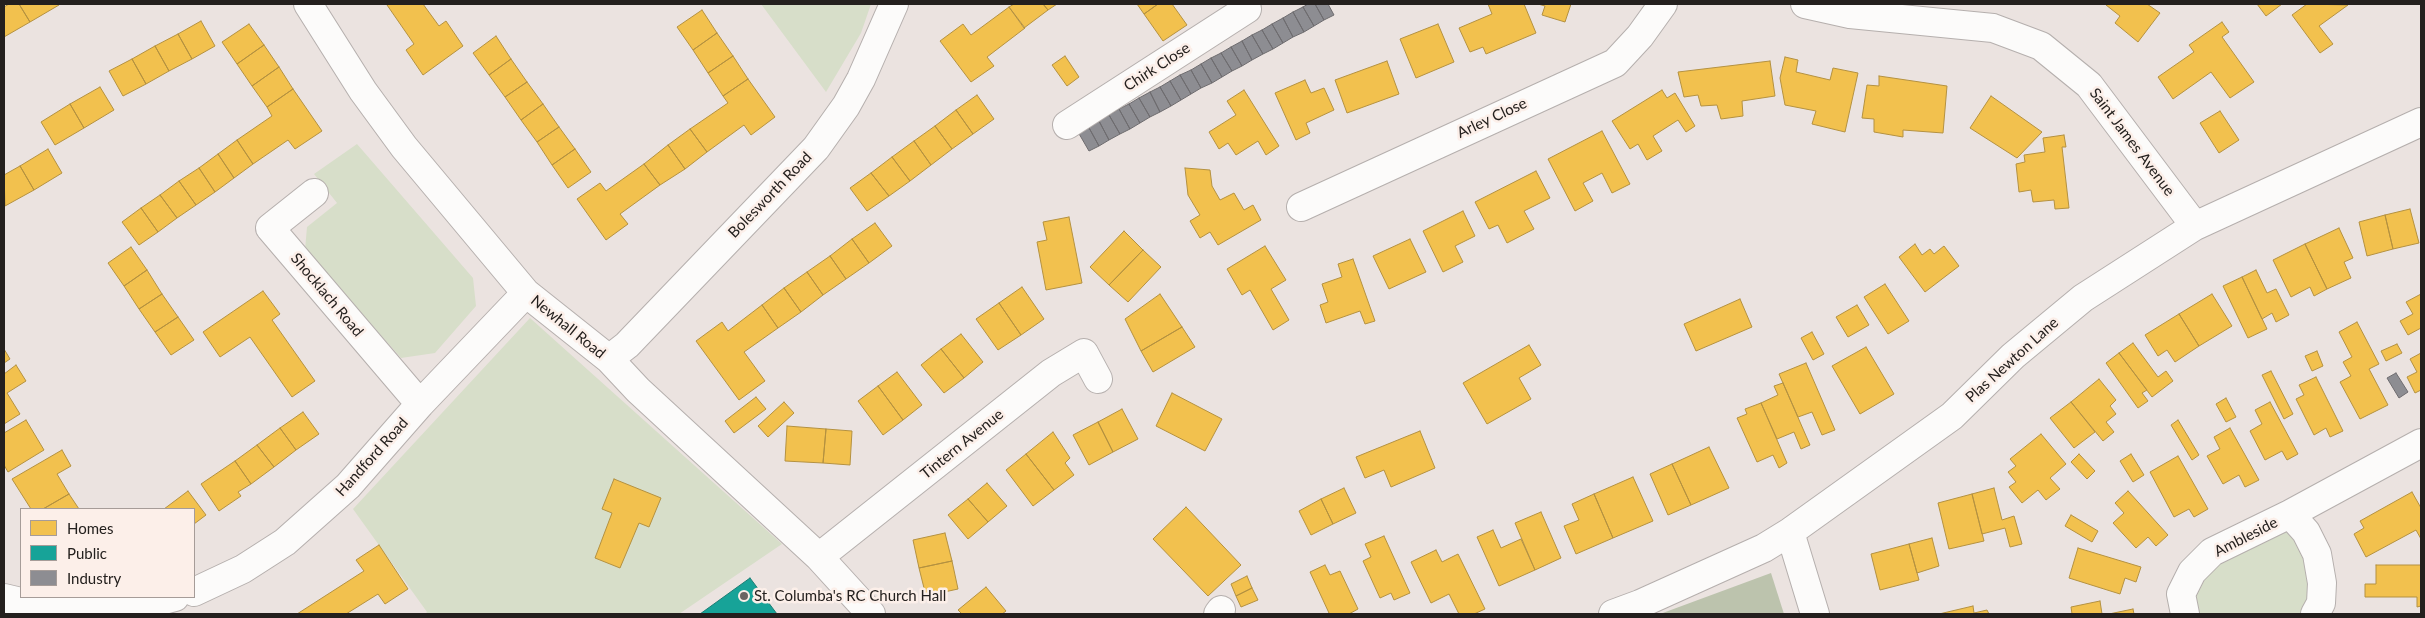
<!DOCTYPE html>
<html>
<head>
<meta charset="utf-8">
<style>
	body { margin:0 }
	#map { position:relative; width:2425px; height:618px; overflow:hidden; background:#ebe3e0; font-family:Lato,sans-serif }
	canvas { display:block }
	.frame { position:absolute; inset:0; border:5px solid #24201e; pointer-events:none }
	.legend { position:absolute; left:20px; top:508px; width:175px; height:90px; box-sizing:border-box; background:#fcefe9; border:1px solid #a69c98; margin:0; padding:6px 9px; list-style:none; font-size:15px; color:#24201e }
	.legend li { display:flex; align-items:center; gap:10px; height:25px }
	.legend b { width:25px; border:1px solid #a69c98 }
</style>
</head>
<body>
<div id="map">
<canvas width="2425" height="618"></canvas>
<div class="frame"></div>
<ul class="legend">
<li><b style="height:14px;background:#f2c14e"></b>Homes</li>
<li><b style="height:14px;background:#17a398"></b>Public</li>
<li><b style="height:14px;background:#8d8d92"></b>Industry</li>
</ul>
</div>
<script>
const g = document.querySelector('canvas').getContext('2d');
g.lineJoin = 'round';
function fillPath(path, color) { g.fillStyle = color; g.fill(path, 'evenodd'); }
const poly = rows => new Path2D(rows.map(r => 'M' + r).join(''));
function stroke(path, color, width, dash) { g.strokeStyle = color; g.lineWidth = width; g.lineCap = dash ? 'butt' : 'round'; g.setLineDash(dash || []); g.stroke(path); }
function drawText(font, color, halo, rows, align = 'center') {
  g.font = font + ' Lato,sans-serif'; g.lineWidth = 5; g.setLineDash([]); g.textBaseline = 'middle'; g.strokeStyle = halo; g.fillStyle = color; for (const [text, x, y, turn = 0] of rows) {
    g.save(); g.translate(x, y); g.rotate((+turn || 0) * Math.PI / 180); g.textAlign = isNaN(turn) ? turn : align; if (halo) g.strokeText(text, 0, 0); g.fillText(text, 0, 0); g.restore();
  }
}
fillPath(poly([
	[761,4,871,4,861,33,826,92],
	[357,144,473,278,476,306,435,353,401,358,305,250,307,227,337,203,314,174],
	[530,318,782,544,679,614,425,614,427,612,353,509],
	[2290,514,2306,532,2315,614,2185,614,2192,572]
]), '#d7dec9');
fillPath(poly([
	[1771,573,1784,614,1660,614]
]), '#bcc3ad');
const homes = poly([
	[9,4,19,4,30,22,4,37,4,7,9,4],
	[19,4,58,4,59,5,30,22,19,4],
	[389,4,423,4,439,26,446,21,463,46,423,75,406,50,414,44,387,5,389,4],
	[1014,4,1043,4,1048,10,1024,28,1009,7,1014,4],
	[1043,4,1057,4,1048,10,1043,4],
	[1137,4,1158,4,1144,14,1137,4],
	[1158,4,1172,4,1187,25,1163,41,1144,14,1158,4],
	[1488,4,1524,4,1536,33,1486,54,1483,47,1470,52,1459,28,1492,14,1488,4],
	[1538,4,1571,4,1565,22,1542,15,1545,6,1538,4],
	[2108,4,2147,4,2160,13,2138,42,2115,23,2120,16,2106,5,2108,4],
	[2257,4,2282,4,2266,16,2257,4],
	[2307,4,2348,5,2319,26,2333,44,2320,53,2292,15,2307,4],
	[1009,7,1025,28,987,57,994,66,971,82,940,41,963,24,971,35,1009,7],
	[702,10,717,33,693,50,677,27,702,10],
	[201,21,215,46,192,59,178,34,201,21],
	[2222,22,2229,32,2222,37,2254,82,2230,98,2211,72,2173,99,2158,77,2194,52,2189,45,2222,22],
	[249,24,264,45,237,64,222,42,249,24],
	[1438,24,1454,62,1416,78,1400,39,1438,24],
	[717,33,733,56,708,73,693,50,717,33],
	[178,34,192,59,169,71,155,46,178,34],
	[496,36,511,59,489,75,473,53,496,36],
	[264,45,279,67,252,86,237,64,264,45],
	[155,46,169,71,146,84,132,59,155,46],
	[733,56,748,79,723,96,708,73,733,56],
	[1065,56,1079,77,1067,86,1052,65,1065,56],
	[1785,57,1798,60,1796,72,1830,80,1833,68,1858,73,1845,132,1812,124,1816,111,1785,105,1780,78,1785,57],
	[132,59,146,84,123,96,109,71,132,59],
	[511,59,527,82,505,97,489,75,511,59],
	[1387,61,1399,94,1347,113,1335,80,1387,61],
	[1770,61,1775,96,1742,101,1743,116,1721,119,1717,105,1701,106,1698,95,1684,97,1678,72,1770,61],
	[279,67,293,89,267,107,252,86,279,67],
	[1879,76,1947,86,1943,133,1903,130,1903,137,1874,132,1874,119,1862,118,1867,85,1879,86,1879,76],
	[748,79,775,117,751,135,744,125,707,152,690,129,728,103,723,96,748,79],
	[1305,80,1311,93,1324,88,1334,110,1306,123,1310,133,1296,140,1275,93,1305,80],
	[527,82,543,104,521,120,505,97,527,82],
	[100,87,114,110,84,128,70,104,100,87],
	[293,89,322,131,295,149,288,140,253,164,237,140,272,116,267,107,293,89],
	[1244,90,1279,146,1266,155,1258,141,1236,155,1228,143,1219,149,1209,132,1236,115,1227,101,1244,90],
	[1662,90,1667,98,1675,93,1695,126,1686,132,1678,120,1653,136,1662,151,1647,160,1638,144,1630,149,1612,121,1662,90],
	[977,95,994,119,973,134,956,110,977,95],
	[1991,96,2042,132,2017,158,1970,128,1991,96],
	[70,104,84,128,55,145,41,122,70,104],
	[543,104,559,127,537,142,521,120,543,104],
	[956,110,973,134,952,149,935,126,956,110],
	[2220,111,2239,140,2219,153,2200,123,2220,111],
	[935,126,952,149,931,165,914,141,935,126],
	[559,127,575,149,552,165,537,142,559,127],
	[690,129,707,152,685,169,668,145,690,129],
	[1602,131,1630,184,1612,193,1602,173,1583,183,1593,201,1575,211,1548,159,1602,131],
	[2064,135,2066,147,2062,147,2069,208,2055,209,2054,200,2033,202,2031,190,2019,192,2016,164,2025,162,2024,155,2045,152,2043,138,2064,135],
	[237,140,253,164,234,178,218,154,237,140],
	[914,141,931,165,910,181,892,157,914,141],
	[668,145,685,169,660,185,644,164,668,145],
	[48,149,62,173,34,190,20,166,48,149],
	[575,149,591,172,568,188,552,165,575,149],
	[218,154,234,178,215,192,199,168,218,154],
	[892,157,910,181,889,196,871,173,892,157],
	[644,164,660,185,620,214,628,224,606,240,577,199,600,183,606,191,644,164],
	[20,166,34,190,5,206,4,175,20,166],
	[199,168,215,192,196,205,179,181,199,168],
	[1185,168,1210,170,1212,186,1220,200,1234,193,1244,210,1253,205,1261,220,1218,245,1210,232,1200,238,1190,221,1200,215,1188,195,1185,168],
	[1536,171,1550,198,1524,211,1534,229,1507,243,1498,225,1489,229,1475,202,1536,171],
	[871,173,889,196,867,211,850,188,871,173],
	[179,181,196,205,177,218,160,195,179,181],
	[160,195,177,218,158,232,141,208,160,195],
	[141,208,158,232,139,245,122,222,141,208],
	[2410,209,2419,243,2393,249,2385,215,2410,209],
	[1463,211,1475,236,1455,246,1463,262,1443,272,1423,231,1463,211],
	[2385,215,2393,249,2367,256,2359,222,2385,215],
	[1069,217,1082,283,1046,290,1037,242,1047,240,1043,222,1069,217],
	[875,223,892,246,869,263,852,239,875,223],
	[2339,228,2353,258,2344,262,2351,278,2327,289,2305,244,2339,228],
	[1124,231,1143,250,1109,285,1090,267,1124,231],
	[852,239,869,263,846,279,830,256,852,239],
	[1410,239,1426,272,1389,289,1373,256,1410,239],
	[1915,244,1922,255,1930,249,1934,254,1944,246,1959,266,1925,292,1899,257,1915,244],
	[2305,244,2327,289,2314,296,2310,287,2291,297,2273,260,2305,244],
	[1265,246,1286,280,1271,289,1289,320,1273,330,1250,290,1242,295,1227,269,1265,246],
	[131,247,147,270,124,286,108,263,131,247],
	[1143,250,1161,267,1128,302,1109,285,1143,250],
	[830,256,846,279,823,295,807,272,830,256],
	[1353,259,1375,321,1365,324,1360,311,1326,323,1320,305,1328,302,1322,284,1342,277,1338,264,1353,259],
	[147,270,162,294,139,309,124,286,147,270],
	[2256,270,2267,293,2276,289,2289,315,2276,322,2272,313,2262,319,2242,277,2256,270],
	[807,272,823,295,801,312,784,288,807,272],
	[2242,277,2267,329,2248,338,2223,286,2242,277],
	[1885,284,1909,321,1888,334,1864,297,1885,284],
	[1022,287,1044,319,1021,335,999,303,1022,287],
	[784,288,801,312,778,328,762,305,784,288],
	[263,291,280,314,272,320,315,381,292,397,250,337,220,357,203,332,263,291],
	[162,294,178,317,155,332,139,309,162,294],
	[1160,294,1182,327,1141,351,1125,319,1160,294],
	[2212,294,2232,326,2199,346,2179,314,2212,294],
	[2421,294,2421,328,2408,335,2400,321,2413,314,2406,302,2421,294],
	[1740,299,1752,327,1696,351,1684,324,1740,299],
	[999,303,1021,335,998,350,976,319,999,303],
	[762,305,778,328,744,352,765,381,739,400,696,341,722,322,728,331,762,305],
	[1857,305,1869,325,1848,337,1836,317,1857,305],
	[2179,314,2199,346,2175,362,2167,350,2158,356,2145,335,2179,314],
	[178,317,194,340,171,355,155,332,178,317],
	[2357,322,2379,364,2369,369,2388,405,2360,419,2340,382,2351,376,2343,362,2352,357,2339,332,2357,322],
	[1182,327,1195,347,1153,372,1141,351,1182,327],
	[1812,332,1824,354,1813,360,1801,338,1812,332],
	[961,334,983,362,964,378,941,349,961,334],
	[2133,343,2158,377,2166,371,2173,381,2152,397,2119,353,2133,343],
	[2397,344,2402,353,2386,361,2381,351,2397,344],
	[1529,345,1541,365,1519,378,1531,399,1487,424,1463,383,1529,345],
	[1866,347,1894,394,1860,414,1832,366,1866,347],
	[4,349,10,359,4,363,4,349],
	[941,349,964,378,944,393,921,365,941,349],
	[2317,351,2323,366,2312,371,2305,356,2317,351],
	[2119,353,2147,390,2142,393,2148,401,2138,408,2106,363,2119,353],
	[2421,353,2421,390,2415,393,2407,377,2417,372,2410,359,2421,353],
	[1806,363,1835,430,1822,435,1812,412,1798,417,1779,374,1806,363],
	[16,365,26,381,7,393,20,414,4,424,4,374,16,365],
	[2271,371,2293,414,2284,419,2262,375,2271,371],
	[897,372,922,405,903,420,878,386,897,372],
	[2316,377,2343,431,2330,437,2326,428,2314,435,2296,399,2304,395,2299,385,2316,377],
	[2099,379,2116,400,2110,406,2116,414,2106,422,2114,432,2103,441,2071,402,2099,379],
	[1783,383,1810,445,1801,449,1794,432,1777,439,1761,403,1778,395,1774,386,1783,383],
	[878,386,903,420,883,435,858,401,878,386],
	[1172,393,1222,419,1205,451,1156,426,1172,393],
	[756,397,766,409,734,433,725,421,756,397],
	[2226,398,2236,417,2226,422,2216,404,2226,398],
	[784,402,794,413,768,437,758,426,784,402],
	[2071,402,2095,432,2074,448,2050,418,2071,402],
	[2270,402,2298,454,2287,460,2282,451,2265,460,2250,431,2262,424,2255,410,2270,402],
	[1761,403,1787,463,1779,468,1773,455,1757,462,1737,418,1747,414,1745,409,1761,403],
	[1122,409,1138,439,1113,452,1098,422,1122,409],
	[303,412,319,434,296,450,280,428,303,412],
	[26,420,44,450,8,472,4,465,4,433,26,420],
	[2178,420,2199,455,2192,460,2171,425,2178,420],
	[1098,422,1113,452,1089,465,1073,435,1098,422],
	[787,426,826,429,823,463,785,461,787,426],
	[280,428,296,450,274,467,257,445,280,428],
	[2230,428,2259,480,2245,487,2239,475,2223,484,2207,456,2220,449,2214,437,2230,428],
	[826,429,852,431,850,465,823,463,826,429],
	[1420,431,1435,468,1391,487,1384,470,1365,478,1356,457,1420,431],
	[1053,432,1070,458,1065,463,1074,475,1054,490,1026,454,1053,432],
	[2041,434,2066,464,2050,478,2060,489,2046,500,2038,490,2022,503,2009,487,2016,482,2008,472,2016,466,2010,459,2041,434],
	[257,445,274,467,251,484,235,461,257,445],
	[1709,447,1729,488,1691,505,1672,464,1709,447],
	[62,450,71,466,57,474,69,494,43,509,31,509,12,479,62,450],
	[1026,454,1054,490,1033,506,1006,470,1026,454],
	[2079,454,2095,471,2087,479,2071,462,2079,454],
	[2131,454,2144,475,2133,482,2120,461,2131,454],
	[2178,456,2208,509,2194,517,2189,509,2174,517,2150,472,2178,456],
	[235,461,251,484,238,492,241,496,219,511,201,484,235,461],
	[1672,464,1691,505,1668,515,1650,474,1672,464],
	[1633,477,1653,521,1613,538,1594,494,1633,477],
	[614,479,661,498,649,527,639,523,620,568,595,558,612,513,602,509,614,479],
	[987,483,1007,506,988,522,968,499,987,483],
	[1344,488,1356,513,1333,524,1321,499,1344,488],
	[1994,488,2002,520,2014,516,2022,544,2010,547,2005,528,1982,534,1972,494,1994,488],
	[188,491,206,515,194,524,194,509,164,509,188,491],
	[2128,491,2168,535,2156,546,2148,537,2136,548,2113,523,2124,513,2115,503,2128,491],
	[2412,492,2421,508,2421,539,2416,530,2366,557,2354,534,2364,528,2360,521,2412,492],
	[69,494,79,509,43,509,69,494],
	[1594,494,1613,538,1576,554,1564,526,1579,520,1572,504,1594,494],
	[1972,494,1984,541,1949,549,1938,503,1972,494],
	[968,499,988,522,968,539,948,515,968,499],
	[1321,499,1333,524,1311,535,1299,511,1321,499],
	[1186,507,1241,565,1208,596,1153,539,1186,507],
	[1541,512,1561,558,1535,570,1515,523,1541,512],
	[2071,515,2098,531,2092,542,2065,526,2071,515],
	[1493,530,1501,548,1521,539,1535,570,1499,586,1477,537,1493,530],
	[945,533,952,561,919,568,913,540,945,533],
	[1384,536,1410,593,1394,600,1391,593,1380,598,1363,561,1371,557,1365,544,1384,536],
	[1932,538,1939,566,1917,573,1909,544,1932,538],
	[1909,544,1919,580,1880,590,1871,554,1909,544],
	[379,545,408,589,385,604,378,594,346,614,297,614,364,571,356,560,379,545],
	[2078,548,2141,567,2136,582,2125,578,2120,594,2069,578,2078,548],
	[1436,550,1442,562,1458,554,1485,609,1474,614,1459,614,1449,594,1431,603,1411,562,1436,550],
	[952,561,958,589,926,596,919,568,952,561],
	[1325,565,1330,575,1340,571,1358,609,1349,614,1327,614,1329,613,1310,572,1325,565],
	[2376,565,2421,565,2421,606,2417,607,2417,597,2365,597,2365,584,2376,584,2376,565],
	[1247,576,1252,588,1236,596,1231,584,1247,576],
	[986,587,1006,611,1002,614,962,614,958,610,986,587],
	[1252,588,1258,600,1241,607,1236,596,1252,588],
	[2100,601,2102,614,2072,614,2071,607,2100,601],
	[1973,606,1974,613,1987,610,1989,614,1939,614,1973,606],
	[2133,609,2134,614,2109,614,2133,609]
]);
fillPath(homes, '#f2c14e');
stroke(homes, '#b49140', 1);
const public = poly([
	[750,578,777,614,700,614,750,578]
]);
fillPath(public, '#17a398');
stroke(public, '#1b7c73', 1);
const industry = poly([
	[1308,4,1315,4,1324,20,1314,26,1303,7,1308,4],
	[1315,4,1328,4,1334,15,1324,20,1315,4],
	[1303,7,1314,26,1304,32,1293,12,1303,7],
	[1293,12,1304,32,1293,37,1283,18,1293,12],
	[1283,18,1293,37,1283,43,1272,24,1283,18],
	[1272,24,1283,43,1273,49,1262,30,1272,24],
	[1262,30,1273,49,1263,54,1252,35,1262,30],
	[1252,35,1263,54,1252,60,1242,41,1252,35],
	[1242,41,1252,60,1242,66,1231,47,1242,41],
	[1231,47,1242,66,1232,71,1221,53,1231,47],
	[1221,53,1232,71,1222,77,1211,58,1221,53],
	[1211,58,1222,77,1212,83,1201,64,1211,58],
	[1201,64,1212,83,1201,88,1191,70,1201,64],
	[1191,70,1201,88,1191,94,1180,75,1191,70],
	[1180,75,1191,94,1181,100,1170,81,1180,75],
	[1170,81,1181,100,1171,106,1160,87,1170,81],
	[1160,87,1171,106,1160,112,1150,92,1160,87],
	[1150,92,1160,112,1150,117,1139,98,1150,92],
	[1139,98,1150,117,1140,123,1129,104,1139,98],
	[1129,104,1140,123,1130,129,1119,109,1129,104],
	[1119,109,1130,129,1120,134,1109,115,1119,109],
	[1109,115,1120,134,1109,140,1099,121,1109,115],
	[1099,121,1109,140,1099,146,1088,126,1099,121],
	[1088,126,1099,146,1089,151,1078,132,1088,126],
	[2396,373,2408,392,2399,398,2387,378,2396,373]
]);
fillPath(industry, '#8d8d92');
stroke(industry, '#6e6c6f', 1);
const minor = poly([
	[308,4,363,91,404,147,526,293,609,359,638,390,819,557,871,614],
	[1805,4,1850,14,1993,28,2041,46,2089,85,2195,226],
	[1067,125,1247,9],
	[314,193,270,228,420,404],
	[1301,207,1615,63,1640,36,1663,4],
	[609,359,627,345,816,148,846,106,861,79,894,4],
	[2290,514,2306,532,2317,554,2322,583,2321,603,2315,614],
	[1790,532,1815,614],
	[819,557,1051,373,1084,353,1098,379],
	[194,592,243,569,285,542,348,486,420,404,526,293],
	[4,598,21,602,75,607,145,605,175,597],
	[1218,614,1221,610],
	[1613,614,1640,604,1764,548,1790,532,1952,416,2013,356,2083,298,2195,226,2421,122],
	[2185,614,2181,594,2192,572,2212,552,2290,514,2421,443]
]);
stroke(minor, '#b5afad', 30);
stroke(minor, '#fcfbfa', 28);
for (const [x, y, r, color] of [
	[744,596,5,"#6a6462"]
]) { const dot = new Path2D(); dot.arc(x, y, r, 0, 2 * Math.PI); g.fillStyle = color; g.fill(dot); stroke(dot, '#fcefe9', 2); }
drawText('15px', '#24201e', '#fcefe9', [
	["Chirk Close",1157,67,-33],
	["Arley Close",1492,118,-25],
	["Saint James Avenue",2132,142,53],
	["Bolesworth Road",770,195,-46],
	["Shocklach Road",327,295,50],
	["Newhall Road",568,327,39],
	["Plas Newton Lane",2012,360,-42],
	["Tintern Avenue",962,444,-39],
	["Handford Road",372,457,-48],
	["Ambleside",2246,537,-27]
]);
drawText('15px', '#24201e', '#fcefe9', [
	["St. Columba's RC Church Hall",754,596]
], 'left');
</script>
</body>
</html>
